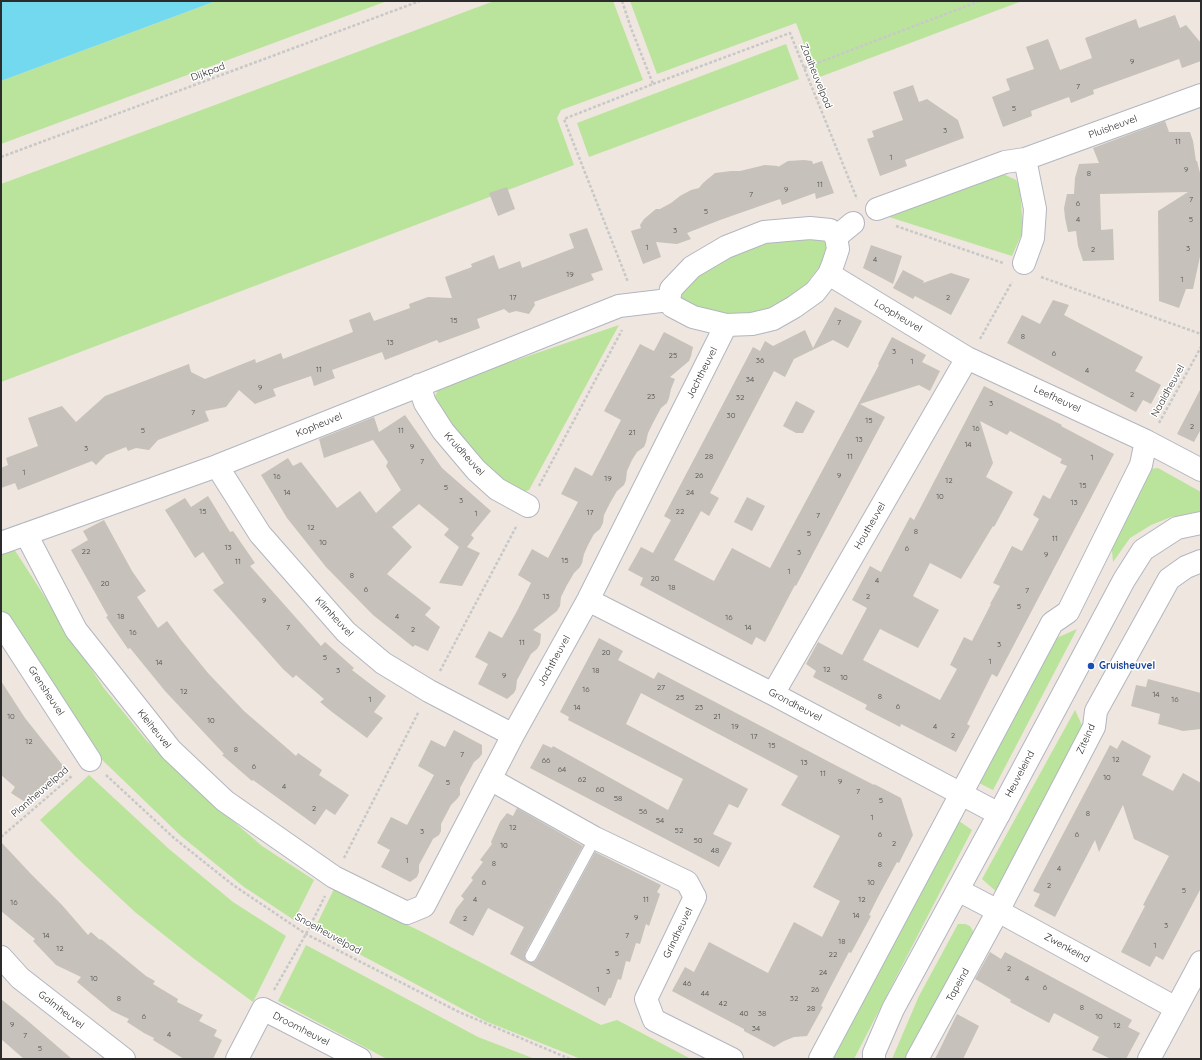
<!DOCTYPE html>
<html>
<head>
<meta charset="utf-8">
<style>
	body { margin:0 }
	#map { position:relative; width:1202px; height:1060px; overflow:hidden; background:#eee6df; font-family:Quicksand,sans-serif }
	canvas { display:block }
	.frame { position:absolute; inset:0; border:2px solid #2c2c2c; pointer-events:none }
</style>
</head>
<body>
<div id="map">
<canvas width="1202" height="1060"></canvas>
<div class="frame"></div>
</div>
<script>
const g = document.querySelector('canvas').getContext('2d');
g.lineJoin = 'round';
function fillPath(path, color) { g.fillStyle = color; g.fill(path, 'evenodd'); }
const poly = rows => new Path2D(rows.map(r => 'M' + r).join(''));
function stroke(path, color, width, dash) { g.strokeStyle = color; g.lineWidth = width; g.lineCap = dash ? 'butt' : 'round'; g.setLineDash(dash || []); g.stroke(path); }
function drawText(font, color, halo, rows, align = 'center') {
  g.font = font + ' Quicksand,sans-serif'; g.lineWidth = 3; g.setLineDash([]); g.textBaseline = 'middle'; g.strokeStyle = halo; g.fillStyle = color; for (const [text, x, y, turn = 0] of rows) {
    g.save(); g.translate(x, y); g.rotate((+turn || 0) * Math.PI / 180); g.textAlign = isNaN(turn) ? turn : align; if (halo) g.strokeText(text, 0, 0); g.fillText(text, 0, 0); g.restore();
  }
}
fillPath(poly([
	[216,1,387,1,1,144,1,81],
	[494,1,613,1,643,80,561,110,557,118,574,165,1,382,1,184,172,121],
	[630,1,1022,1,817,78,796,23,657,74],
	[786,44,799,79,589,157,577,123],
	[1003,174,1016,180,1020,188,1023,231,1012,256,889,217],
	[825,239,827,248,820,266,806,284,788,297,768,308,750,313,733,314,712,312,681,301,679,287,730,252,766,240],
	[619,325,529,490,518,494,481,466,433,400,440,386],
	[1158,468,1201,492,1201,511,1171,517,1151,525,1130,538,1113,562,1111,539,1150,469],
	[14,549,103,687,146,740,188,782,262,846,314,880,294,920,244,887,181,836,92,750,1,609,1,554],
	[1077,629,993,790,979,783,1054,639],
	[1075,710,1085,732,999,894,982,879],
	[89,775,169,849,233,902,286,936,253,1002,193,958,135,912,75,856,40,820],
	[959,821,972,830,854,1059,829,1059],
	[334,889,424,933,601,1025,617,1020,691,1059,581,1059,485,1021,314,930],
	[958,924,965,924,970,926,976,936,913,1059,892,1059,919,996],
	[306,945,478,1037,535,1059,387,1059,278,1001]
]), '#bae49b');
fillPath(poly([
	[1,1,216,1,1,81]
]), '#72d9ef');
fillPath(poly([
	[1175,15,1180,28,1186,25,1201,43,1201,61,1182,68,1179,59,1093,90,1094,94,1071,103,1069,97,1031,111,1032,116,1003,127,992,97,1010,90,1006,79,1034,69,1026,47,1048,39,1060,70,1092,58,1085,38,1136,19,1139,28],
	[913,85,919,102,927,99,958,120,964,138,905,160,907,166,880,176,867,139,874,137,872,131,903,120,893,92],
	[1165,121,1169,132,1190,132,1193,141,1196,161,1197,161,1201,177,1201,252,1193,289,1186,289,1179,308,1159,301,1158,211,1188,192,1100,194,1101,230,1113,229,1114,260,1083,261,1078,246,1076,231,1068,232,1065,218,1064,208,1067,194,1074,194,1075,178,1079,164,1099,163,1093,148],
	[804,160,812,161,813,164,822,161,834,193,816,199,815,193,782,205,780,199,720,220,687,233,691,239,677,244,656,242,661,257,643,264,631,231,641,228,640,225,644,219,656,209,660,209,671,203,680,196,691,190,699,188,703,183,715,173,731,171,740,171,765,165,778,166,778,167,788,161],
	[507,187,515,209,498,216,489,193],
	[587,228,603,270,591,274,594,280,534,302,535,305,529,314,516,311,509,313,504,309,477,319,480,328,439,343,437,340,385,360,382,352,332,370,335,378,314,386,311,376,273,389,276,396,255,404,239,390,226,407,205,411,209,421,158,440,149,450,136,448,128,451,126,447,106,455,96,465,92,461,18,490,15,483,1,488,1,468,8,465,6,458,38,446,28,418,62,406,76,422,105,396,189,364,191,372,205,379,255,359,256,363,281,353,283,359,353,332,349,320,370,312,374,321,410,308,409,304,428,297,452,298,445,277,472,267,471,264,494,255,499,269,520,261,522,268,574,248,569,234],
	[871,245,902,256,893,284,863,268],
	[903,270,924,281,923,283,951,273,970,279,951,315,915,296,913,299,893,288],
	[1053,300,1069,305,1064,315,1143,357,1135,371,1161,385,1151,404,1143,400,1136,412,1007,343,1022,315,1040,324],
	[835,307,862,321,848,348,833,340,794,359,785,377,774,371,710,493,719,498,709,516,701,511,674,560,714,581,732,548,770,568,879,365,878,364,892,337,926,355,922,362,940,371,930,391,919,385,860,404,885,417,796,586,795,585,765,642,756,637,752,645,640,585,643,578,628,570,641,547,653,553,671,520,664,516,753,347,760,351,765,341,773,346,805,330,813,348],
	[664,332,693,347,691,356,689,361,670,377,675,379,671,389,669,398,667,403,661,408,654,421,648,433,646,442,644,447,637,452,632,460,627,471,626,480,624,485,617,491,610,503,604,515,603,523,600,529,594,534,588,545,584,554,582,563,580,567,574,573,567,585,561,597,560,606,557,611,533,630,541,634,540,644,537,649,531,654,517,680,516,689,514,693,507,699,478,684,488,664,475,657,489,631,502,638,517,611,531,583,518,575,532,549,548,558,578,502,561,494,575,467,592,476,621,420,604,411,640,344,654,351],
	[984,386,1062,425,1061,426,1114,454,997,677,992,674,967,724,970,726,956,752,901,724,900,727,865,709,867,705,813,677,816,671,806,664,818,642,842,655,867,608,852,600,870,566,881,572,910,517,914,520],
	[980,421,1007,435,1010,431,1062,459,1060,463,1067,466,1050,499,1043,495,1033,515,1039,519,1022,551,1012,546,993,583,1000,586,990,604,991,604,972,641,964,637,950,665,957,669,940,700,863,660,880,629,918,648,939,610,913,596,930,563,961,579,993,526,994,527,1013,492,986,477,993,463],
	[1201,388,1201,429,1194,442,1177,434],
	[796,401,815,411,803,433,796,433,783,426],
	[405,415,442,468,491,511,471,535,474,538,467,547,480,553,462,586,439,583,459,547,444,535,449,529,419,504,392,527,412,547,387,574,431,608,425,615,440,627,428,651,415,645,413,647,373,615,326,567,287,518,261,475,288,458,293,466,301,462,337,508,360,491,376,513,401,490,386,466,388,462,373,440,324,458,319,439,374,417,379,432],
	[208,496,230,532,233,531,255,563,250,566,321,646,325,642,354,668,352,670,386,696,374,712,383,718,367,738,332,712,320,702,324,699,296,675,293,678,283,669,213,590,224,583,203,552,195,558,165,510,185,498,191,507],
	[747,497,765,506,752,531,734,522],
	[104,520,132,571,146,591,137,597,158,628,167,621,181,640,208,673,244,711,296,756,298,753,322,770,319,775,349,795,335,815,326,809,315,825,253,780,252,781,222,755,224,754,165,691,130,648,128,649,106,617,108,616,71,550,88,540,83,531],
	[599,638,623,651,618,660,654,679,658,672,837,766,874,785,874,784,901,798,913,835,899,863,897,862,878,897,869,915,871,916,851,953,849,952,830,988,821,1006,823,1007,807,1036,794,1037,784,1041,774,1047,744,1031,744,1029,672,991,685,967,694,972,709,942,768,973,794,922,822,937,840,901,813,887,840,836,781,805,798,776,641,693,626,724,748,789,738,808,729,804,713,834,732,843,719,867,530,768,543,744,552,748,553,746,668,810,683,779,568,720,569,717,560,712],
	[1148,679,1201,693,1201,729,1183,731,1158,724,1160,714,1131,706,1136,685,1146,687],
	[1,681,25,718,64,767,25,802,11,793,15,787,1,775],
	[454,730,482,745,482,754,479,758,474,762,460,788,460,795,457,799,451,805,441,824,441,831,439,835,433,839,419,865,419,872,417,877,410,882,381,867,390,850,377,843,391,817,407,825,434,775,418,766,431,740,445,747],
	[1122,740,1151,756,1142,775,1173,791,1183,773,1201,783,1201,888,1163,960,1156,956,1150,967,1121,952,1145,906,1143,905,1169,856,1134,839,1123,805,1099,852,1095,840,1055,917,1034,906,1040,894,1033,891,1110,745,1117,749],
	[517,808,583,846,525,953,525,959,528,962,534,962,537,959,595,852,661,885,657,892,660,894,649,926,646,924,640,944,636,943,630,962,626,961,621,980,618,979,611,998,609,998,605,1006,510,954,524,927,488,908,473,936,449,923,456,909,464,899,461,896,473,880,471,878,483,862,480,860,492,844,491,842,500,822,507,813,513,816],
	[1,842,31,874,62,905,88,935,91,932,100,940,101,939,146,976,155,981,153,984,178,999,177,1002,203,1015,199,1021,217,1030,214,1036,222,1040,213,1059,184,1059,153,1040,154,1038,144,1033,127,1022,129,1019,112,1011,77,982,81,977,56,965,33,941,35,939,1,911],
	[990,952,1001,959,1005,952,1132,1020,1128,1027,1140,1033,1126,1059,1111,1059,1092,1050,1099,1037,1054,1013,1049,1023,1010,1002,1011,1000,975,979],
	[1,999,28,1021,72,1059,24,1059,1,1039],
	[957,1014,979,1026,963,1059,935,1059]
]), '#c6c1ba');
const lane = poly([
	[531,956,595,838]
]);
const street = poly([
	[877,209,1005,162,1025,159,1201,95],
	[810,228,830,230,836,237,838,249,833,264,829,274,815,292,794,307,773,319,752,324,726,325,693,317,672,306,669,300,671,289,692,267,726,247,764,232,810,228],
	[836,237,853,223],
	[1024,263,1033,238,1035,209,1025,159],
	[829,274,967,358,1146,441,1201,470],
	[419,385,425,403,443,431,476,470,497,489,528,506],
	[217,466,260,534,346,632,383,663,429,691,513,735],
	[26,534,76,630,171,750,225,801,334,877,407,913,424,906,513,735,588,600,726,325],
	[1,543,217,466,619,306,669,300],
	[588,600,773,694,999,814],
	[1,623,90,760],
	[773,694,967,358],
	[490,779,595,838,687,882,695,897,646,999,654,1020,732,1059],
	[958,890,998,911,1176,1008],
	[1,957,20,978,124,1059],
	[237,1059,263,1009,360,1059],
	[820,1059,1052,623,1068,612,1141,465,1146,441],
	[917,1059,998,911,1094,727,1096,711,1169,579,1186,567,1201,561],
	[1149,1059,1201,962]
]);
const secondary = poly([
	[874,1059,874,1053,893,1009,999,814,1124,580,1143,550,1177,528,1201,523]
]);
stroke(lane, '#b2b6c0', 13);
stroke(street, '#b2b6c0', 24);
stroke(secondary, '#b2b6c0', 24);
stroke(poly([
	[622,1,631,28,653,84,564,119,628,282],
	[804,68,980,1],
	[653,84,790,33,857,199],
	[1,157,420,1],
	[896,226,1003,263],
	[1041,277,1201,334],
	[980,339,1012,282],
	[1159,423,1201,347],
	[539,486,622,330],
	[440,671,517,525],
	[106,775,174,838,233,885,306,934,459,1012,570,1059],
	[1,837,73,775],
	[344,858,419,711],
	[274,990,306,934,325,896]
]), '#c8c8c8', 2.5, [3, 2]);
stroke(lane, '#fff', 11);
stroke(street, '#fff', 22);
stroke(secondary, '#fff', 22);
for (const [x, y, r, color] of [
	[1091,666,4,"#1a4fb4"]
]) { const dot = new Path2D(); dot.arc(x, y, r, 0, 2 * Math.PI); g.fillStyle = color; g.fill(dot); stroke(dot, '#fff', 1.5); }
drawText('8px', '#525150', null, [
	["9",1132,62],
	["7",1078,87],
	["5",1014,109],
	["3",945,131],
	["11",1178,142],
	["1",891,158],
	["9",1186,170],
	["8",1089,174],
	["11",820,185],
	["9",786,190],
	["7",751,195],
	["7",1191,200],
	["6",1078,204],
	["5",706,212],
	["4",1078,220],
	["5",1191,220],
	["3",675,231],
	["1",647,248],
	["3",1188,249],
	["2",1093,250],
	["4",875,260],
	["19",570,275],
	["1",1182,280],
	["17",513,298],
	["2",948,298],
	["15",454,321],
	["7",839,323],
	["8",1023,337],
	["13",390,343],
	["3",894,352],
	["6",1054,354],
	["25",673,356],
	["36",760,361],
	["1",912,362],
	["11",319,370],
	["4",1087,371],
	["34",750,380],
	["9",260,388],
	["2",1132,395],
	["23",651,397],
	["32",740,398],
	["3",991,404],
	["7",193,413],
	["30",731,416],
	["15",869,421],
	["2",1192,427],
	["16",976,429],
	["5",143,431],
	["11",401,431],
	["21",632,433],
	["13",859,440],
	["14",968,445],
	["9",412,447],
	["3",86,449],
	["28",709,457],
	["11",850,457],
	["1",1092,458],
	["7",422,462],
	["1",24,473],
	["26",699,476],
	["9",839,476],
	["16",277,477],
	["19",608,479],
	["12",949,481],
	["15",1083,486],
	["5",446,488],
	["14",287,493],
	["24",690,493],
	["10",940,497],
	["3",461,501],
	["13",1074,503],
	["15",203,512],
	["22",680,512],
	["17",590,513],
	["1",476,514],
	["7",818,516],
	["12",311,528],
	["8",916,532],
	["5",809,534],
	["11",1055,539],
	["10",323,543],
	["13",228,548],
	["6",907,549],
	["22",86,552],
	["3",799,553],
	["9",1046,555],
	["15",565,561],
	["11",238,562],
	["1",789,572],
	["8",352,576],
	["20",655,579],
	["4",877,581],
	["20",105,584],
	["18",672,588],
	["6",366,590],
	["7",1027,591],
	["13",546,597],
	["2",868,597],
	["9",264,601],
	["5",1019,607],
	["18",121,617],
	["4",397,617],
	["16",729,618],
	["7",288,628],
	["14",748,628],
	["2",413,630],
	["16",133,633],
	["11",522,643],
	["3",999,645],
	["20",606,653],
	["5",325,658],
	["1",990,662],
	["14",159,663],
	["12",827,670],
	["3",338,671],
	["18",596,671],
	["9",504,676],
	["10",844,678],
	["27",661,688],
	["16",586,690],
	["12",184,692],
	["14",1156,695],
	["8",880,697],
	["25",680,698],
	["1",370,700],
	["16",1175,700],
	["6",898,707],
	["14",577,708],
	["23",699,708],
	["10",11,717],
	["21",717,717],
	["10",211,721],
	["19",735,727],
	["4",935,727],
	["2",953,736],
	["17",754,737],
	["12",29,742],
	["15",772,746],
	["8",236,750],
	["7",462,755],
	["12",1116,760],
	["66",546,761],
	["13",804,763],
	["6",254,767],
	["64",562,770],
	["11",823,774],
	["10",1107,778],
	["62",582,780],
	["9",840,782],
	["5",448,783],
	["4",284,787],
	["60",600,790],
	["7",858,792],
	["58",618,799],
	["5",881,801],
	["2",314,809],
	["56",643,812],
	["8",1088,814],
	["1",872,818],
	["54",660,821],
	["12",513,828],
	["52",679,831],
	["3",422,832],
	["6",880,835],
	["6",1077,835],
	["50",698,841],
	["2",894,844],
	["10",504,846],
	["48",715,851],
	["1",407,861],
	["8",494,864],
	["8",880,865],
	["4",1059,869],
	["6",484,883],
	["10",871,883],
	["2",1049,886],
	["5",1184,891],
	["4",475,900],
	["11",646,900],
	["12",862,900],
	["16",14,903],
	["14",856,916],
	["9",636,918],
	["2",465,919],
	["3",1166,926],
	["14",46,936],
	["7",627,936],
	["18",842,942],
	["1",1155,946],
	["12",60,949],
	["5",617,954],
	["22",833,955],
	["2",1009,969],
	["3",608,972],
	["24",823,973],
	["10",94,979],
	["4",1027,979],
	["46",687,984],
	["6",1045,988],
	["1",598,990],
	["26",815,990],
	["44",705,994],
	["8",119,999],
	["32",794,999],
	["42",723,1004],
	["8",1082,1008],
	["28",811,1009],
	["40",744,1014],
	["38",762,1014],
	["6",144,1017],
	["10",1099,1017],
	["9",12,1025],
	["12",1117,1026],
	["34",756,1029],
	["4",169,1035],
	["7",25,1036],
	["5",40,1049]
]);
drawText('10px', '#2c2c2c', '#fff', [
	["Dijkpad",208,72,-20],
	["Zaaiheuvelpad",816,76,68],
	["Pluisheuvel",1113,127,-20],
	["Loopheuvel",898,316,31],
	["Jachtheuvel",702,373,-63],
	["Naaldheuvel",1168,391,-61],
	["Leefheuvel",1057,399,25],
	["Kopheuvel",319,425,-22],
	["Kruidheuvel",464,454,48],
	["Houtheuvel",870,526,-60],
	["Klimheuvel",334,617,47],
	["Jachtheuvel",554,661,-61],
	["Grensheuvel",46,691,57],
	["Grondheuvel",795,705,28],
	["Kleiheuvel",154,729,51],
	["Ziteind",1086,739,-66],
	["Heuveleind",1020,774,-62],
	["Plantheuvelpad",40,792,-41],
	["Grindheuvel",678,933,-64],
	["Snoeiheuvelpad",328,934,29],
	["Zwenkeind",1067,948,29],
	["Tapeind",958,985,-61],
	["Galmheuvel",61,1010,38],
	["Droomheuvel",301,1029,27]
]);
drawText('bold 10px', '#164399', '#fff', [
	["Gruisheuvel",1099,666]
], 'left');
</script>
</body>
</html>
